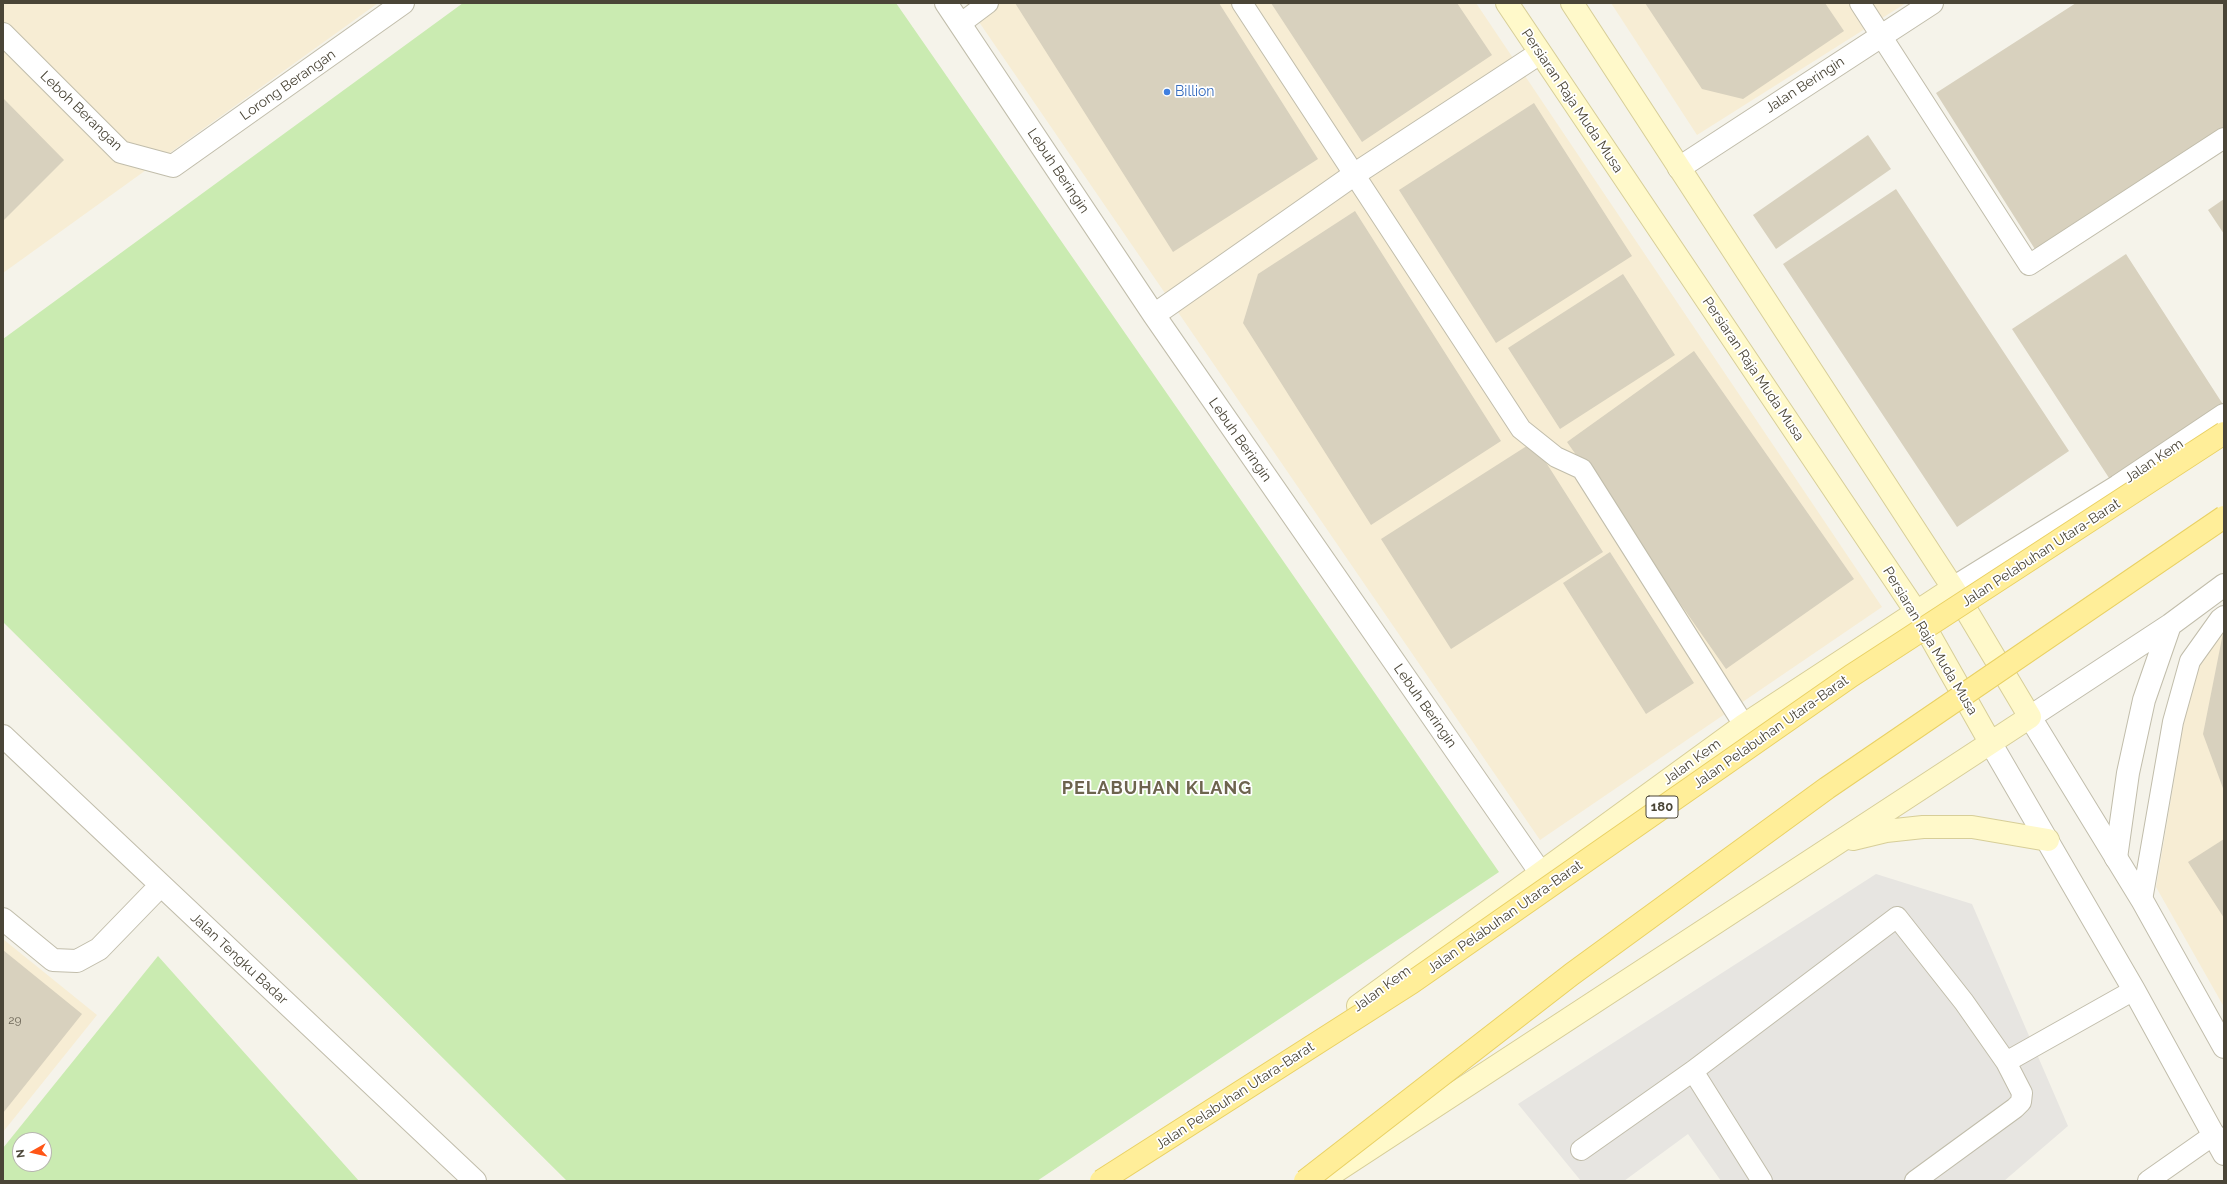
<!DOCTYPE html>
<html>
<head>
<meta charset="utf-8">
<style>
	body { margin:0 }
	#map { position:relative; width:2227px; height:1184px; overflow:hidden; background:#f5f3ea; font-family:Raleway,sans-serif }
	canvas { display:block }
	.frame { position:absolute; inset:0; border:4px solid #4a4537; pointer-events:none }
	.north { position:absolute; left:12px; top:1132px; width:40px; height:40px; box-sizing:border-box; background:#fff; border:1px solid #b7b5af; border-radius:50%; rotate:262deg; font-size:11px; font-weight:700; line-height:16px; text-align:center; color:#4a4537 }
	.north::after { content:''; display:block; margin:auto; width:14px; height:18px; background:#ff5617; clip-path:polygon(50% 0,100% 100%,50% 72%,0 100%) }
</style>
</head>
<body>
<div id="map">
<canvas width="2227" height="1184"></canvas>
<div class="frame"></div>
<div class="north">N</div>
</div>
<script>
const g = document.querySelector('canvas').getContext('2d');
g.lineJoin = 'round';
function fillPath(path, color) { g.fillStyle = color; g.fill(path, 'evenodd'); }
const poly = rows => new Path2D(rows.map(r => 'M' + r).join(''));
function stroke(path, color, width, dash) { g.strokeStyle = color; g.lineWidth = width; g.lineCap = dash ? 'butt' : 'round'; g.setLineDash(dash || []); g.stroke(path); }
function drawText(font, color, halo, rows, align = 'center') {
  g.font = font + ' Raleway,sans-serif'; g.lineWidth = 3.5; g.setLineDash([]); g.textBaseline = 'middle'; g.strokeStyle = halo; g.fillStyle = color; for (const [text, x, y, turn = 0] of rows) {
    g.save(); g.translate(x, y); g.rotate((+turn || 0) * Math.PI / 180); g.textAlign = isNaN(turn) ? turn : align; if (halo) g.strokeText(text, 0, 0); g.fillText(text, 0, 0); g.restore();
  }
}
fillPath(poly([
	[3,3,378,3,3,273],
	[966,3,1476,3,1882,607,1540,840],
	[1611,3,1906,3,1697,135],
	[2224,628,2224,1007,2156,887,2185,716,2200,663],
	[3,939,97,1015,3,1132]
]), '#f7edd4');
fillPath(poly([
	[463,3,896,3,1499,872,1037,1181,567,1181,3,622,3,339],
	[158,956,359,1181,3,1181,3,1148],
	[20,1140,44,1140,44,1164,20,1164]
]), '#caebb1');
fillPath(poly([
	[1876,874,1972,904,2068,1126,2004,1181,1721,1181,1688,1134,1624,1181,1581,1181,1518,1104]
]), '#e7e5e1');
fillPath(poly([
	[1015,3,1219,3,1318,159,1173,252],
	[1271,3,1457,3,1492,55,1362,142],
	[1645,3,1825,3,1844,31,1743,99,1702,89],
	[2076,3,2224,3,2224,135,2038,254,1936,93],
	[3,98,64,160,3,221],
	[1534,103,1632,256,1496,343,1399,190],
	[1868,135,1891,169,1776,249,1753,215],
	[1896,189,2069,451,1957,527,1783,264],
	[2224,199,2224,234,2208,210],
	[1355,211,1501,441,1371,525,1243,323,1258,274],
	[2126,254,2224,406,2111,481,2012,329],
	[1623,274,1675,355,1560,429,1508,348],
	[1694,351,1854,579,1726,669,1567,442],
	[1533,442,1603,552,1451,649,1381,539],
	[1610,552,1694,683,1646,714,1563,583],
	[2223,633,2224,633,2224,791,2203,734],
	[2224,839,2224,918,2188,862],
	[3,950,82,1014,3,1113]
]), '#d8d1be');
const service = poly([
	[1242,3,1521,429,1556,457,1582,469,1744,725],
	[1860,3,2029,265,2224,138],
	[960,24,988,3],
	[2142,900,2173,722,2190,661,2220,619,2224,616],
	[2006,1062,2134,990],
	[1693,1071,1762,1181],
	[1581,1150,1693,1071,1897,917,1964,1002,2006,1062,2022,1093,2021,1102,2015,1108,1915,1181],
	[2148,1181,2215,1134]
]);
const minor = poly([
	[946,3,1154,315,1540,872],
	[3,34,121,152,173,166,403,3],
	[1679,168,1932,3],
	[1154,315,1355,174,1540,53],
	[2030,717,2142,900,2224,1047],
	[3,736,475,1181],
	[1990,742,2134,990,2224,1154],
	[3,919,53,960,77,961,99,949,161,885]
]);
const tertiary = poly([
	[1953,588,2118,486,2224,415],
	[2030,717,2170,625,2224,585],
	[2116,858,2128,773,2144,700,2170,625]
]);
const secondary = poly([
	[1507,3,1917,613,1990,742],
	[1853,839,1886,831,1923,827,1972,827,2048,840],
	[1358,1006,1744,725,1953,588],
	[1321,1181,2030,717,1953,588,1572,3]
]);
stroke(service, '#c1bdab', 22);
stroke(minor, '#c1bdab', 24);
stroke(tertiary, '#c1bdab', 24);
stroke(secondary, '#d7ce98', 24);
stroke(service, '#fff', 20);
stroke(minor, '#fff', 22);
stroke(tertiary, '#fff', 22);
stroke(secondary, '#fff9ca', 22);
const primaryBridge = poly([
	[1101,1181,1411,983,1851,676,2224,433],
	[1305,1181,1572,974,1827,788,2224,517]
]);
stroke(primaryBridge, '#e9d164', 24, []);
stroke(primaryBridge, '#fe9', 22);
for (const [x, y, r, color] of [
	[1167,92,4,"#3f7fe0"]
]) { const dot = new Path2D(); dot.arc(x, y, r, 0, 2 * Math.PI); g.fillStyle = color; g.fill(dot); stroke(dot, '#fff', 1.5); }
drawText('12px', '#6e6859', null, [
	["29",15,1020]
]);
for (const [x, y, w] of [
	[1662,807,32]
]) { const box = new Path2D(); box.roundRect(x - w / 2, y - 11, w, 22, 3); g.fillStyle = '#fff'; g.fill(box); stroke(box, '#4a4537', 1); }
drawText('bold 13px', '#4a4537', null, [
	["180",1662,807]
]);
drawText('14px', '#4a4537', '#fff', [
	["Lorong Berangan",288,85,-35],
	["Jalan Beringin",1805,85,-33],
	["Persiaran Raja Muda Musa",1572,101,56],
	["Leboh Berangan",81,111,44],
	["Lebuh Beringin",1058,171,56],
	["Persiaran Raja Muda Musa",1753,369,56],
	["Lebuh Beringin",1240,440,55],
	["Jalan Kem",2154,461,-34],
	["Jalan Pelabuhan Utara-Barat",2041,553,-33],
	["Persiaran Raja Muda Musa",1930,641,59],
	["Lebuh Beringin",1425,706,55],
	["Jalan Pelabuhan Utara-Barat",1771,732,-35],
	["Jalan Kem",1692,762,-36],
	["Jalan Pelabuhan Utara-Barat",1505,917,-35],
	["Jalan Tengku Badar",239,959,43],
	["Jalan Kem",1382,989,-36],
	["Jalan Pelabuhan Utara-Barat",1235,1096,-33]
]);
drawText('14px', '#366cbe', '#fff', [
	["Billion",1175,92]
], 'left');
g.letterSpacing = '1px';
drawText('bold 18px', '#6d644e', '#fff', [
	["PELABUHAN KLANG",1157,789]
]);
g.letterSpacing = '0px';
</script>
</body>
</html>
